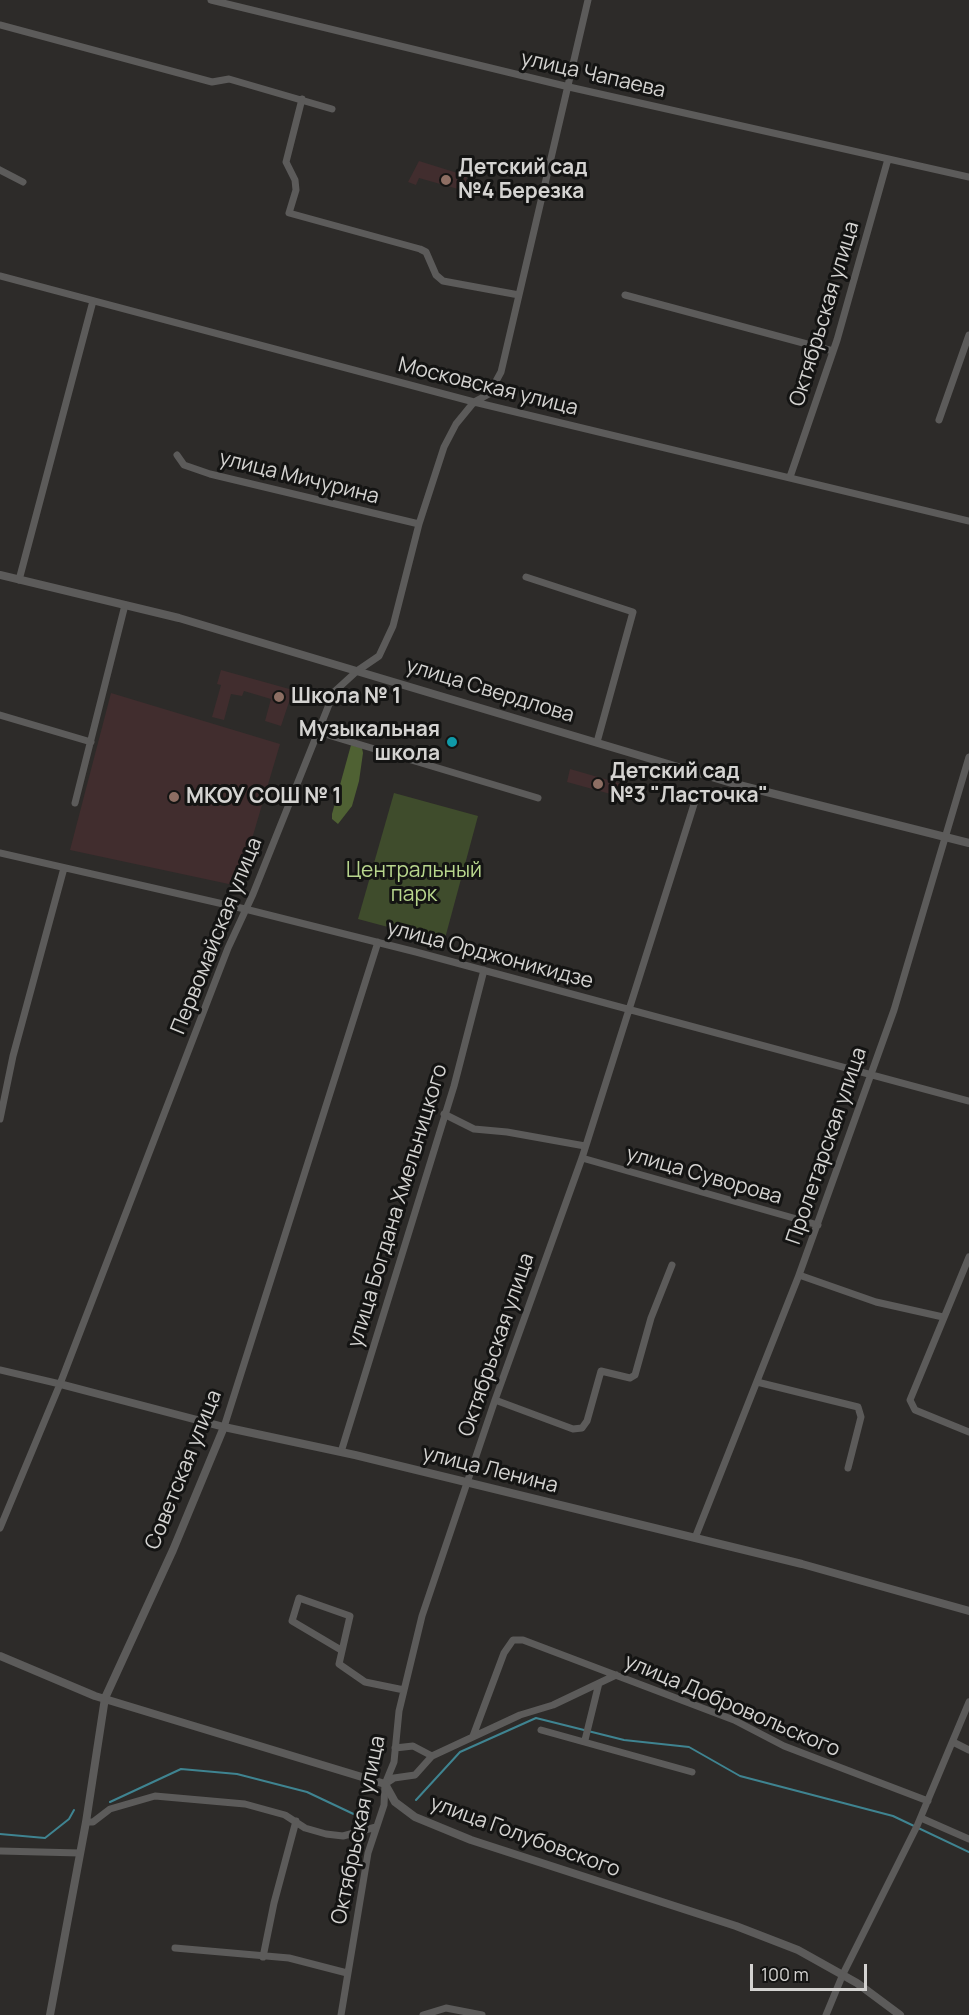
<!DOCTYPE html>
<html>
<head>
<meta charset="utf-8">
<style>
	body { margin:0 }
	#map { position:relative; width:969px; height:2015px; overflow:hidden; background:#2d2b29; font-family:Manrope,sans-serif }
	canvas { display:block }
	.scale { position:absolute; left:750px; top:1964px; width:117px; height:27px; box-sizing:border-box; border:3px solid #d4d3d1; border-top:0; padding-left:8px; font-size:18px; line-height:21px; white-space:nowrap; color:#d4d3d1; -webkit-text-stroke:4px #141413; paint-order:stroke }
</style>
</head>
<body>
<div id="map">
<canvas width="969" height="2015"></canvas>
<div class="scale">100 m</div>
</div>
<script>
const g = document.querySelector('canvas').getContext('2d');
g.lineJoin = 'round';
function fillPath(path, color) { g.fillStyle = color; g.fill(path, 'evenodd'); }
const poly = rows => new Path2D(rows.map(r => 'M' + r).join(''));
function stroke(path, color, width, dash) { g.strokeStyle = color; g.lineWidth = width; g.lineCap = dash ? 'butt' : 'round'; g.setLineDash(dash || []); g.stroke(path); }
function drawText(font, color, halo, rows, align = 'center') {
  g.font = font + ' Manrope,sans-serif'; g.lineWidth = 6; g.setLineDash([]); g.textBaseline = 'middle'; g.strokeStyle = halo; g.fillStyle = color; for (const [text, x, y, turn = 0] of rows) {
    g.save(); g.translate(x, y); g.rotate((+turn || 0) * Math.PI / 180); g.textAlign = isNaN(turn) ? turn : align; if (halo) g.strokeText(text, 0, 0); g.fillText(text, 0, 0); g.restore();
  }
}
fillPath(poly([
	[419,161,467,176,464,199,456,197,458,189,419,178,416,185,408,182],
	[221,670,293,690,281,726,265,721,271,699,244,691,242,696,231,694,224,720,212,717,221,685,217,684],
	[111,693,280,744,238,886,70,850],
	[570,769,629,786,625,798,567,782]
]), '#412d2e');
fillPath(poly([
	[394,793,478,816,444,942,358,919]
]), '#3f4c2c');
fillPath(poly([
	[351,745,362,748,363,753,359,781,352,806,338,824,332,819,332,814]
]), '#4f6133');
stroke(poly([
	[416,1800,460,1752,536,1718,624,1740,689,1747,740,1776,893,1816,969,1852],
	[110,1802,181,1769,237,1774,307,1792,362,1818,370,1817],
	[0,1834,45,1838,69,1819,74,1810]
]), '#3f8491', 2);
stroke(poly([
	[211,0,569,87,969,177],
	[0,25,212,82,229,79,332,109],
	[302,99,286,162,295,180,296,190,289,213,420,249,426,252,436,275,443,281,519,295],
	[0,170,23,182],
	[0,276,474,402,969,521],
	[625,295,833,351],
	[939,420,969,335],
	[177,455,184,465,210,474,419,524],
	[790,477,837,340,888,159],
	[526,577,633,612,597,742],
	[19,580,93,301],
	[0,715,91,742],
	[318,732,538,798],
	[75,803,125,605],
	[0,853,245,909,416,952,969,1101],
	[444,1114,474,1129,507,1132,585,1146],
	[0,1119,13,1056,64,868],
	[582,1158,818,1225],
	[969,1257,910,1400,915,1410,969,1432],
	[799,1275,876,1302,943,1317],
	[0,1370,60,1384],
	[757,1382,858,1407,861,1417,848,1468],
	[495,1400,573,1429,582,1428,587,1421,601,1371,630,1378,635,1375,651,1318,672,1265],
	[224,1427,378,942],
	[341,1452,454,1086,484,970],
	[0,1528,60,1384,228,948,253,894,334,692,357,671,379,656,393,626,419,524,444,447,456,424,474,402,489,394,501,372,588,0],
	[695,1538,799,1275,894,1010,969,757],
	[341,1650,292,1621,299,1598,350,1616,339,1664,365,1682,404,1690],
	[541,1730,692,1772],
	[473,1736,504,1653,513,1640,523,1640,734,1720,784,1746,928,1801],
	[585,1740,599,1683],
	[953,1742,969,1750],
	[395,1748,413,1746,432,1756],
	[385,1784,394,1778,415,1775,432,1756,520,1715,553,1705,616,1675],
	[921,1818,969,1839],
	[86,1822,93,1822,110,1809,155,1796,245,1804,285,1815,305,1828,326,1834,343,1836,376,1827],
	[0,1851,80,1853],
	[175,1948,289,1958,347,1973],
	[263,1957,274,1903,296,1821],
	[341,2015,368,1853,384,1805,385,1784,394,1762,399,1711,422,1616,495,1400,582,1158,696,798],
	[423,2015,446,2008,482,2015],
	[826,2015,843,1974,917,1826,969,1702]
]), '#5c5b5a', 7);
stroke(poly([
	[0,575,179,618,735,784,969,843],
	[60,1384,224,1427,355,1455,802,1564,969,1611],
	[0,1656,95,1696,385,1784,395,1802,415,1817,471,1840,736,1926,798,1950,857,1983,900,2015],
	[50,2015,86,1822,105,1698,173,1550,224,1427]
]), '#5c5b5a', 8);
for (const [x, y, r, color] of [
	[446,180,6,"#8d6e63"],
	[279,697,6,"#8d6e63"],
	[452,742,6,"#0f9aa8"],
	[598,784,6,"#8d6e63"],
	[174,797,6,"#8d6e63"]
]) { const dot = new Path2D(); dot.arc(x, y, r, 0, 2 * Math.PI); g.fillStyle = color; g.fill(dot); stroke(dot, '#141413', 2); }
drawText('21px', '#d4d3d1', '#141413', [
	["улица Чапаева",593,75,13],
	["Октябрьская улица",825,314,-73],
	["Московская улица",488,387,14],
	["улица Мичурина",299,478,14],
	["улица Свердлова",490,691,17],
	["Первомайская улица",217,936,-68],
	["улица Орджоникидзе",490,955,15],
	["Пролетарская улица",827,1146,-71],
	["улица Суворова",704,1176,16],
	["улица Богдана Хмельницкого",398,1206,-73],
	["Октябрьская улица",497,1345,-71],
	["Советская улица",184,1470,-68],
	["улица Ленина",490,1470,14],
	["улица Добровольского",732,1706,23],
	["Октябрьская улица",359,1830,-78],
	["улица Голубовского",525,1837,20]
]);
drawText('bold 21px', '#d4d3d1', '#141413', [
	["Детский сад",458,168],
	["№4 Березка",458,192],
	["Школа № 1",291,697],
	["Музыкальная",440,730,"right"],
	["школа",440,754,"right"],
	["Детский сад",610,772],
	["№3 \"Ласточка\"",610,796],
	["МКОУ СОШ № 1",186,797]
], 'left');
drawText('21px', '#b8d68d', '#141413', [
	["Центральный",414,871],
	["парк",414,895]
]);
</script>
</body>
</html>
